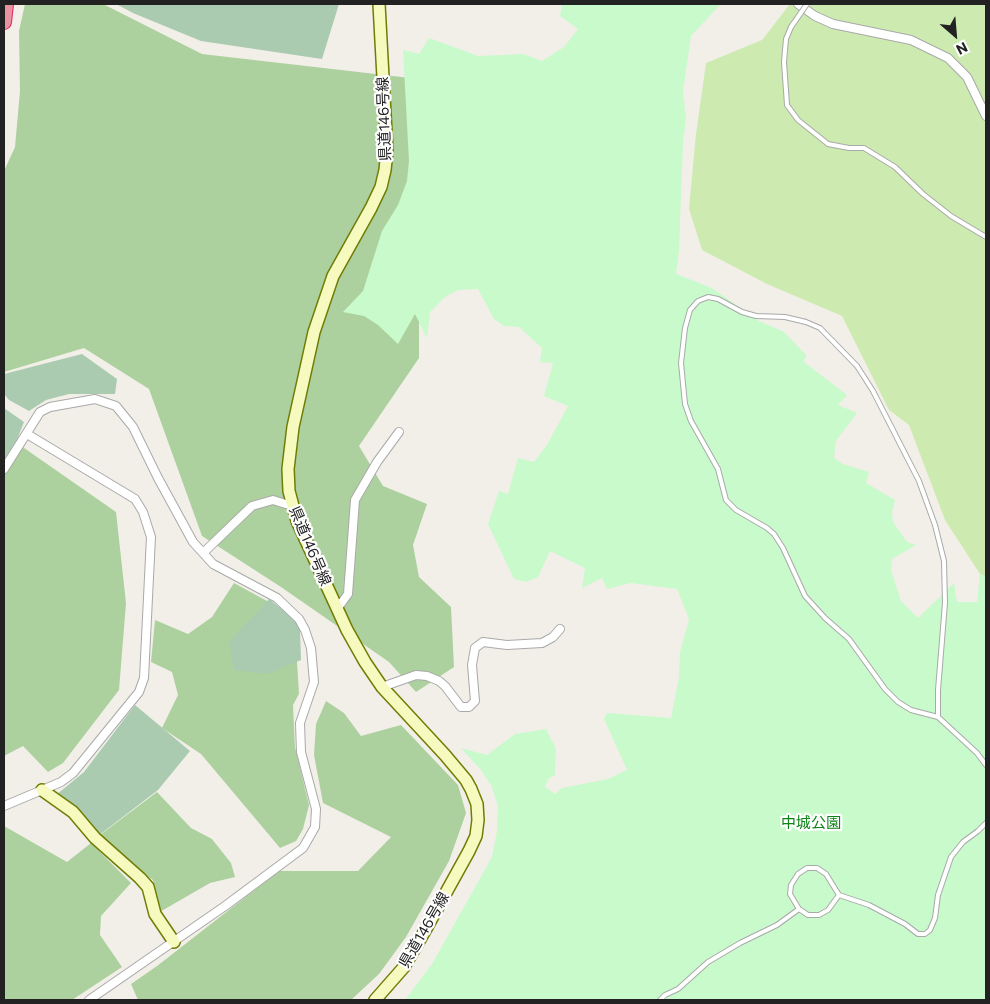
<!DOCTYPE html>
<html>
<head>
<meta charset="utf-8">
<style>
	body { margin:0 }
	#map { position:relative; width:990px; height:1004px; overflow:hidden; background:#f2efe9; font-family:Commissioner,sans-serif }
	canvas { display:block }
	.frame { position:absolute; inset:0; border:5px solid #222; pointer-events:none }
	.north { position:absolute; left:930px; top:10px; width:50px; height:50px; -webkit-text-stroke:4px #fff; paint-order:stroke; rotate:153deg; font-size:14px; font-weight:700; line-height:20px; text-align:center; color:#222 }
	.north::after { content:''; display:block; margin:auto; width:18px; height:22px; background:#222; clip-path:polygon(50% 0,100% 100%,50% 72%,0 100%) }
</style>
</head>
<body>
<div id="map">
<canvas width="990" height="1004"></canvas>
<div class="frame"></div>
<div class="north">N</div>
</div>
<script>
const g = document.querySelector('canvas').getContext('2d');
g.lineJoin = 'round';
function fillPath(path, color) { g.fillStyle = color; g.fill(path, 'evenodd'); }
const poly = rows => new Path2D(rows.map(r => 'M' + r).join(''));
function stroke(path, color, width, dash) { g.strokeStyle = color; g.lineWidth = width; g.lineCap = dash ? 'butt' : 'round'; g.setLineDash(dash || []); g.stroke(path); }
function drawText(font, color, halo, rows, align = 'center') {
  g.font = font + ' Commissioner,"Noto Sans JP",sans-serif'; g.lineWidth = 4.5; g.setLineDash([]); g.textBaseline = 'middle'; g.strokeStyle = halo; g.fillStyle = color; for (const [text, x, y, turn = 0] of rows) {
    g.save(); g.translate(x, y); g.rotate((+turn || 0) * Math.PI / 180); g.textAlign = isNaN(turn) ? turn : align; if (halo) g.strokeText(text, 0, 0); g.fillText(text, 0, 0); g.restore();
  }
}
fillPath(poly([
	[790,4,986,4,986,577,980,574,945,520,909,425,889,410,842,316,767,284,702,250,689,209,696,134,706,63,762,40]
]), '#cdebb0');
fillPath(poly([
	[25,4,103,4,202,54,419,79,419,358,359,446,383,486,427,504,413,545,419,577,451,607,454,667,416,692,389,662,281,587,202,536,149,389,84,348,4,372,4,171,15,147,20,91,19,31],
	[4,434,116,512,126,603,119,690,63,763,48,772,23,746,4,756],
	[234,583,267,601,297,661,299,694,293,705,295,747,309,805,303,829,296,841,280,848,201,754,162,728,178,695,172,672,151,662,155,620,188,634,212,617],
	[326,701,344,713,361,736,401,725,458,785,466,813,449,861,406,937,379,974,351,1000,138,1000,131,984,157,966,279,871,358,871,391,837,323,803,314,755,316,724],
	[157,792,191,828,212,839,231,863,235,877,210,883,158,913,153,880,138,870,100,835],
	[4,826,67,862,91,843,131,883,101,916,100,935,122,967,72,1000,4,1000]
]), '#add19e');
fillPath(poly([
	[116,4,339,4,322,59,201,41,133,13],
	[82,354,117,379,115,394,69,394,46,400,29,411,9,400,4,394,4,374],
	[4,408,24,422,4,473],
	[269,599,295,619,300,631,301,660,268,674,234,670,229,642],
	[135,705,190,751,158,790,98,836,56,795,84,772]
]), '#aacbaf');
fillPath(poly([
	[562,4,721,4,691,36,683,91,686,118,683,143,679,251,676,274,712,288,759,321,784,332,806,355,804,362,847,395,838,405,857,413,836,441,834,458,843,464,869,472,866,483,895,500,892,513,893,522,907,542,916,545,892,559,891,570,901,601,918,618,954,583,957,602,977,602,980,574,986,577,986,1000,405,1000,432,964,492,857,497,831,498,806,491,785,481,770,461,748,487,755,515,734,546,729,556,749,555,775,549,778,545,787,555,794,562,788,608,779,627,770,604,719,607,713,671,718,679,677,680,652,689,619,677,589,631,583,607,589,602,578,582,588,585,568,550,551,538,577,526,582,514,579,488,524,499,491,508,494,518,458,534,462,547,445,568,406,544,396,553,363,540,362,542,348,519,327,504,326,494,319,478,289,458,290,445,297,430,312,427,338,415,314,398,344,378,325,364,316,343,312,363,291,382,231,398,205,407,181,409,161,403,50,419,54,429,38,478,56,523,54,542,61,564,47,578,29,560,16]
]), '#c8facc');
const lane = poly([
	[791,27,786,39,784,62,787,105,798,120,828,144,849,148,864,148,895,167,923,194,951,216,986,237],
	[938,717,938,690,945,603,944,561,935,525,919,481,873,391,857,366,820,328,806,322,785,317,756,316,742,312,718,299,708,297,698,301,690,310,685,328,681,363,685,404,691,421,718,469,726,500,736,510,767,528,774,534,783,548,805,596,825,618,849,639,885,689,898,702,911,710,938,717,977,753,986,765],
	[839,895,828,910,819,915,808,915,799,909,790,894,791,885,798,874,807,868,817,868,826,874,839,895,869,905,905,924,918,934,925,934,930,930,935,918,938,895,951,857,963,842,978,831,986,823],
	[660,1000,665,995,678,989,708,962,740,943,777,925,799,909]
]);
const street = poly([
	[798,4,815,16,833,24,911,40,948,58,967,77,986,116],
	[4,469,40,412,50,407,95,399,116,406,133,427,158,478,193,542,203,553,252,506,273,500,292,506],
	[337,609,348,594,355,500,377,462,399,432],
	[382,687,416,675,427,676,439,681,445,686,461,707,469,707,475,701,472,665,475,648,483,642,507,645,542,643,553,637,560,629],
	[4,806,61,782,73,773,139,692,144,678,151,537,143,512,135,499,27,434],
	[89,1000,225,906,303,848,315,827,316,809,301,752,300,723,314,682,311,648,305,630,299,619,277,598,213,564,203,553]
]);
const secondary = poly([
	[42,790,73,812,95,838,140,878,148,887,155,914,174,942],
	[375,1000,404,967,427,927,469,851,476,836,478,820,477,804,471,789,466,780,445,755,382,687,365,662,347,630,297,521,289,491,288,469,293,427,314,332,333,276,371,208,381,187,385,170,387,151,379,4]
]);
const highway = poly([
	[4,22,6,4]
]);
stroke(lane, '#a9a9a9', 6);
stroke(street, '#a9a9a9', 10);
stroke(secondary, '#707d05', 14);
stroke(highway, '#dc2a67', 16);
stroke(lane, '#fff', 4);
stroke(street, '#fff', 8);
stroke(secondary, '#f7fabf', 11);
stroke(highway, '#e892a2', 14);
const laneBridge = poly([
	[791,27,807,4]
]);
stroke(laneBridge, '#a9a9a9', 6, []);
stroke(laneBridge, '#fff', 4);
drawText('15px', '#222', '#fff', [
	["県道146号線",384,119,-92],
	["県道146号線",310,546,67],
	["県道146号線",424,930,-60]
]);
drawText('15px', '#0c8416', '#fff', [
	["中城公園",811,823]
]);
</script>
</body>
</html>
